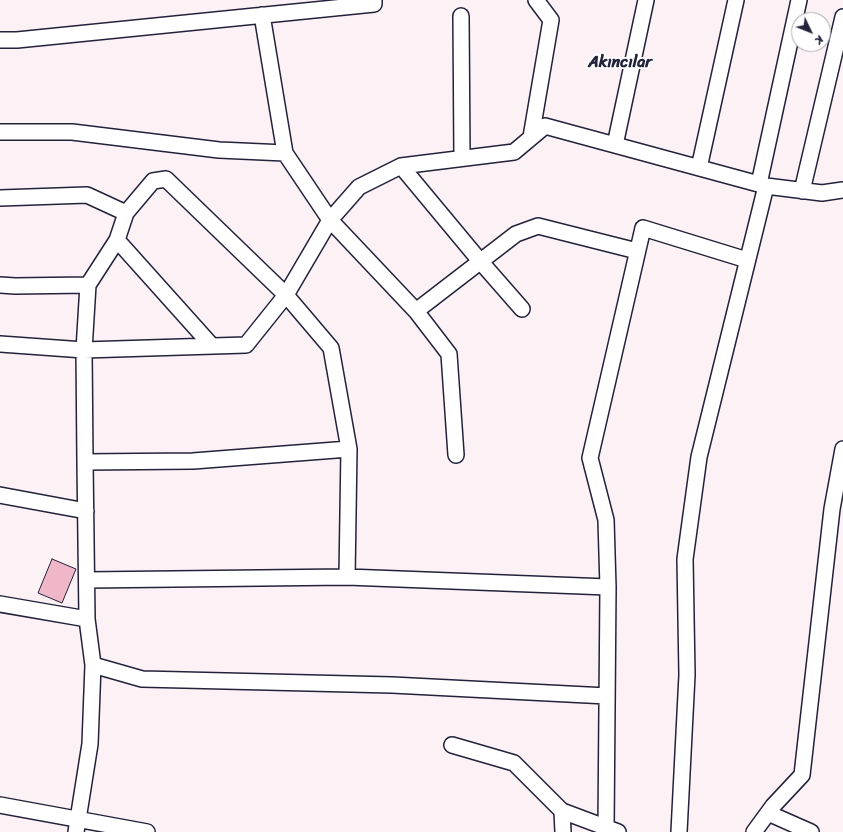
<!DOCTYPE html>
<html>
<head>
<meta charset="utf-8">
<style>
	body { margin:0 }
	#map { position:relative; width:843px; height:832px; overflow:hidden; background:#fcf1f4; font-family:Sriracha,sans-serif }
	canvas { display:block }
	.north { position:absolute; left:791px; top:12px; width:40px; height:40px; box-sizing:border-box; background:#fff; border:1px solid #a7a7b1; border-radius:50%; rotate:133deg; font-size:11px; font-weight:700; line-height:16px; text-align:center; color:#22223b }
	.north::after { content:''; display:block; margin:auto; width:14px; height:18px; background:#22223b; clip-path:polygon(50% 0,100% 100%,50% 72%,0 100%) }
</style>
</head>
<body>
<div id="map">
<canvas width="843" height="832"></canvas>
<div class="north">K</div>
</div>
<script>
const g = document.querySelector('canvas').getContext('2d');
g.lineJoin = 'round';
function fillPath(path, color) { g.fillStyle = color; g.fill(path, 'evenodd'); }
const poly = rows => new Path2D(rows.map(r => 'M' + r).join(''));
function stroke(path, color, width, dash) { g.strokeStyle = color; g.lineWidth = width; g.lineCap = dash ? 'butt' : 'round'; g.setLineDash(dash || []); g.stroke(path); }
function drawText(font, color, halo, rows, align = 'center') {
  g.font = font + ' Sriracha,sans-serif'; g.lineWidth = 3.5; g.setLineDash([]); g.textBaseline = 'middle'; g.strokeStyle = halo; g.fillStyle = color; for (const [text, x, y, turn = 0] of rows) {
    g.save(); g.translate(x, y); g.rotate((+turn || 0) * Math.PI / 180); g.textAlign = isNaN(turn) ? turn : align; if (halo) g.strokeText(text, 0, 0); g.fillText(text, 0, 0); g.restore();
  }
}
const building = poly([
	[52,559,76,569,62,603,38,593,52,559]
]);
fillPath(building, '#f0b7c9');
stroke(building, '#22223b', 1);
const minor = poly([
	[262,15,285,153,330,220,416,311,449,354,456,455],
	[461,16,462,158],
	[0,40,17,40,374,4,374,0],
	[0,132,72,132,219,150,285,153],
	[531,137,551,20,536,0],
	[615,145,646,0],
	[401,166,480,261,522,309],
	[699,168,736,0],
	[759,184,799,0],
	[802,191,843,17],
	[0,198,87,195,126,213],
	[117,240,212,346],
	[0,285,15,286,88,285],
	[416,311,516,234,538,226,637,251],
	[0,344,84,350,246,345,286,295,330,220,359,187,401,166,514,152,545,126,766,186,822,193,843,190],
	[85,462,193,461,349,449],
	[0,495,86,511],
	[87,580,347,577,608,587],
	[0,604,87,619],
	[93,665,142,679,392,685,607,696],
	[452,745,514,763,562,811],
	[0,805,147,832],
	[768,813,811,832],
	[606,828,608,587,606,520,590,458,643,228,747,260],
	[76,832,90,744,93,665,87,619,85,462,84,350,88,285,117,240,126,213,153,181,166,179,286,295,331,348,349,449,347,577],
	[563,832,562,811,618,832],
	[679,832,687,675,685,559,699,457,766,186],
	[754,832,773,806,802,775,832,509,843,449]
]);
stroke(minor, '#22223b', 18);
stroke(minor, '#fff', 15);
drawText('bold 16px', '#22223b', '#fff', [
	["Akıncılar",620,63]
]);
</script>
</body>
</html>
